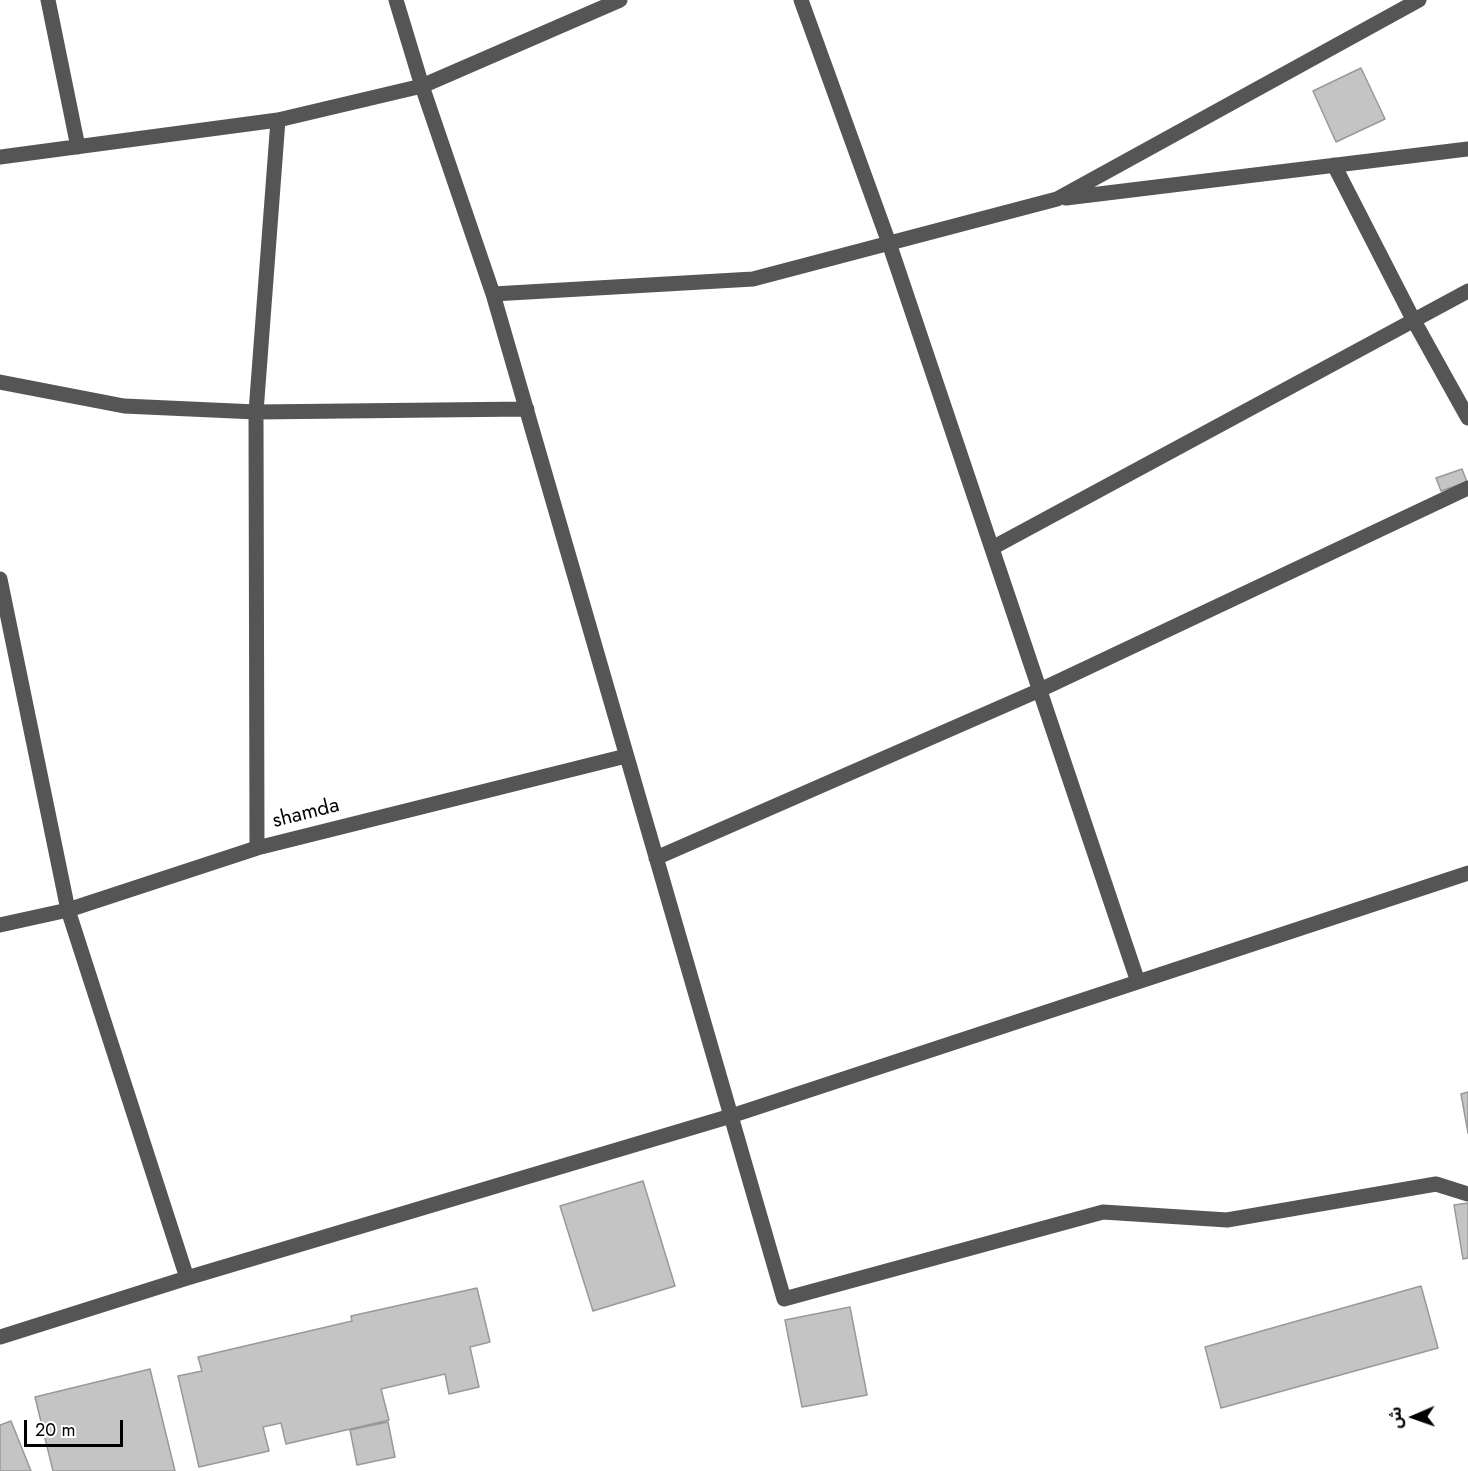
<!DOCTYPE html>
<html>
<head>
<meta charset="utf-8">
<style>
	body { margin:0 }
	#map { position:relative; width:1468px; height:1471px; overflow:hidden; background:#fff; font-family:Jost,"Noto Sans Arabic",sans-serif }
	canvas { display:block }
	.north { position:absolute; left:1384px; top:1387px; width:60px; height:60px; -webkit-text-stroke:4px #fff; paint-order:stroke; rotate:268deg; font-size:16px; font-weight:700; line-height:24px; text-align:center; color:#000 }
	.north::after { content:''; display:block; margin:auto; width:21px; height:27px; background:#000; clip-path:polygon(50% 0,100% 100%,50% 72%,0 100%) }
	.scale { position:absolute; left:24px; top:1420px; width:99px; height:27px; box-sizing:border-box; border:3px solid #000; border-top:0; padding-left:8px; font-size:18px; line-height:21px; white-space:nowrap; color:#000; -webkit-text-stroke:4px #fff; paint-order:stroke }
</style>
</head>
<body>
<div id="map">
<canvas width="1468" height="1471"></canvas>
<div class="north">ش</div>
<div class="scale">20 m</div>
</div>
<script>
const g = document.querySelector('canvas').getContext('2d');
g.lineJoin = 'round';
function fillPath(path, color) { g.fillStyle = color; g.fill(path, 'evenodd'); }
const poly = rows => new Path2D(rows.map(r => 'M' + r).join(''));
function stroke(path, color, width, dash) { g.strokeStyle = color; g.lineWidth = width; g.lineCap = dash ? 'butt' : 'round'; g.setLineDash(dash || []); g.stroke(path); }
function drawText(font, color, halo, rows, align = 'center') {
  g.font = font + ' Jost,sans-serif'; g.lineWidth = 4.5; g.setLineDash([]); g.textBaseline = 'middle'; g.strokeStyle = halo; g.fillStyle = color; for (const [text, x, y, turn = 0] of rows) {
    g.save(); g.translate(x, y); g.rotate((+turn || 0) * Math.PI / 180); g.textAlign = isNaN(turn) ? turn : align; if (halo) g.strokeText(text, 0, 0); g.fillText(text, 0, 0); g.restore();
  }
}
const building = poly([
	[1361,68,1385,119,1336,142,1313,91,1361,68],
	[1462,469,1467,482,1441,491,1436,478,1462,469],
	[1468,1092,1468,1133,1461,1094,1468,1092],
	[643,1181,675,1286,593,1311,560,1206,643,1181],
	[1468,1203,1468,1258,1463,1259,1454,1205,1468,1203],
	[1421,1286,1438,1348,1221,1408,1205,1347,1421,1286],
	[477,1288,490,1342,470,1347,479,1387,449,1394,445,1374,381,1389,389,1420,286,1444,281,1423,263,1427,269,1451,199,1467,178,1376,202,1371,198,1357,352,1321,351,1316,477,1288],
	[850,1307,867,1395,802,1407,785,1320,850,1307],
	[150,1369,175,1471,53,1471,35,1397,150,1369],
	[11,1421,31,1471,0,1471,0,1425,11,1421],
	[388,1422,395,1457,357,1465,350,1430,388,1422]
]);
fillPath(building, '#c4c4c4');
stroke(building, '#999', 1.5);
stroke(poly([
	[48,0,78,147],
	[396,0,422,86,493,294,784,1299,1103,1212,1227,1220,1436,1184,1468,1194],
	[801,0,889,243,1138,982],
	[0,157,278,120,422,86,620,0],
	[1334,165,1414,321,1468,418],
	[1066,198,1468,149],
	[493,294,753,279,1057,199,1419,0],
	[0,382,124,406,256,412,527,409],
	[992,548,1468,291],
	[0,579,68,910,187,1278],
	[257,848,256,412,278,120],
	[656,858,1040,690,1468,488],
	[0,925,68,910,257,848,626,756],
	[0,1337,187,1278,731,1116,1468,873]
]), '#555', 15);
drawText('21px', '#000', '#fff', [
	["shamda",306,814,-14]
]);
</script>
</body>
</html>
